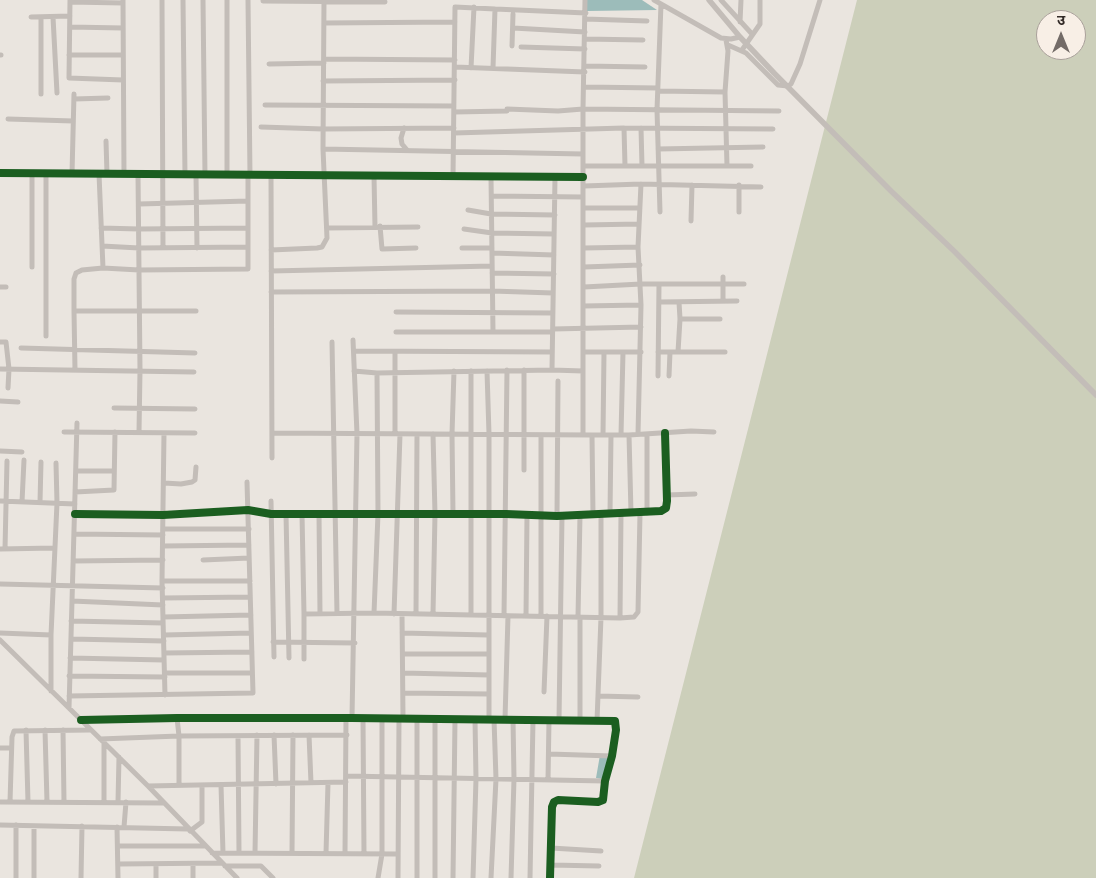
<!DOCTYPE html>
<html>
<head>
<meta charset="utf-8">
<style>
	body { margin:0 }
	#map { position:relative; width:1096px; height:878px; overflow:hidden; background:#eae5df; font-family:"Varela Round","Noto Sans Devanagari",sans-serif }
	canvas { display:block }
	.north { position:absolute; left:1036px; top:10px; width:50px; height:50px; box-sizing:border-box; background:#f8efe6; border:1px solid #a9a09a; border-radius:50%; rotate:0deg; font-size:14px; font-weight:700; line-height:20px; text-align:center; color:#332a27 }
	.north::after { content:''; display:block; margin:auto; width:18px; height:22px; background:#736b67; clip-path:polygon(50% 0,100% 100%,50% 72%,0 100%) }
</style>
</head>
<body>
<div id="map">
<canvas width="1096" height="878"></canvas>
<div class="north">उ</div>
</div>
<script>
const g = document.querySelector('canvas').getContext('2d');
g.lineJoin = 'round';
function fillPath(path, color) { g.fillStyle = color; g.fill(path, 'evenodd'); }
const poly = rows => new Path2D(rows.map(r => 'M' + r).join(''));
function stroke(path, color, width, dash) { g.strokeStyle = color; g.lineWidth = width; g.lineCap = dash ? 'butt' : 'round'; g.setLineDash(dash || []); g.stroke(path); }
fillPath(poly([
	[857,0,1096,0,1096,878,634,878],
	[1046,20,1076,20,1076,50,1046,50]
]), '#cccfba');
fillPath(poly([
	[587,0,642,0,657,10,587,11],
	[600,755,613,759,607,780,596,778]
]), '#9cbcba');
stroke(poly([
	[70,0,69,78,123,80],
	[123,0,124,174],
	[162,0,163,248],
	[183,0,185,175],
	[203,0,205,175],
	[248,0,250,175],
	[654,0,721,38,731,39,740,37],
	[721,0,752,34],
	[263,1,385,2],
	[70,2,123,3],
	[31,17,70,16],
	[41,17,41,94],
	[53,17,57,93],
	[585,19,647,21],
	[740,22,741,0],
	[324,23,455,22],
	[70,27,123,28],
	[513,28,585,32],
	[585,39,643,40],
	[726,40,728,51,725,92,727,166],
	[728,45,746,53,778,85,788,86,791,84,800,64,820,0],
	[512,46,513,14],
	[521,47,585,49],
	[742,50,760,24,760,0],
	[0,55,1,55],
	[69,55,123,55],
	[324,59,455,60],
	[269,64,324,63],
	[585,66,645,67],
	[455,67,585,72],
	[471,68,474,7],
	[493,68,495,9,586,13],
	[323,81,455,80],
	[585,87,658,88],
	[658,91,725,92],
	[74,99,108,98],
	[265,105,454,106],
	[507,109,558,111,583,109,779,111],
	[454,112,507,111],
	[8,119,73,121],
	[261,127,323,129,454,128],
	[404,128,401,138,402,144,407,150],
	[624,128,625,166],
	[641,128,642,166],
	[454,133,624,128,773,129],
	[106,141,107,174],
	[323,149,583,154],
	[658,149,763,147],
	[583,166,751,166],
	[0,173,583,177],
	[32,174,32,267],
	[46,174,46,336],
	[72,174,74,94],
	[99,174,103,268],
	[138,174,140,370,139,432],
	[196,175,197,248],
	[227,175,227,0],
	[271,175,272,458],
	[374,176,375,227],
	[453,177,455,7,495,9],
	[491,177,493,332],
	[739,185,739,212],
	[584,186,641,184,761,187],
	[492,196,583,197],
	[139,204,248,201],
	[583,208,639,208],
	[468,210,491,214,555,215],
	[660,212,657,110,661,4],
	[691,221,692,185],
	[584,225,639,224],
	[380,226,382,249,416,248],
	[101,228,139,229,248,228],
	[327,228,418,227],
	[464,229,492,233,554,234],
	[102,246,139,248,248,247],
	[462,248,492,248],
	[584,248,638,247],
	[271,250,317,248,322,247,327,238,323,149,324,0],
	[492,253,554,255],
	[584,267,640,265],
	[271,271,492,266],
	[492,273,554,274],
	[723,277,723,301],
	[0,287,6,287],
	[584,287,641,284,744,284],
	[271,292,492,291,553,293],
	[659,302,737,301],
	[583,306,641,305],
	[74,311,196,311],
	[396,312,553,313],
	[680,319,720,319],
	[553,329,641,327],
	[396,332,552,332],
	[0,342,6,342,9,369,8,388],
	[332,342,337,614],
	[21,348,195,353],
	[354,351,552,352],
	[395,352,395,434],
	[583,352,641,352],
	[658,352,725,352],
	[678,352,680,319,679,302],
	[0,369,194,372],
	[75,370,74,311,74,279,76,273,82,270,103,268,139,270,248,269,248,175],
	[524,370,524,470],
	[552,370,555,177],
	[354,371,377,373,552,370,583,371],
	[471,371,471,615],
	[487,371,489,434,489,719],
	[658,376,659,284],
	[669,376,670,352],
	[0,401,18,402],
	[114,408,195,409],
	[64,432,195,433],
	[164,433,162,581,165,695],
	[272,433,592,435,629,435,691,431,714,432],
	[433,434,435,514,433,614],
	[638,434,641,305,638,247,641,184],
	[647,434,647,513],
	[541,435,541,616],
	[583,435,583,109,585,0],
	[592,435,593,515],
	[603,435,604,352],
	[621,435,623,352],
	[629,435,631,513],
	[0,451,22,452],
	[76,471,114,471],
	[164,483,181,484,192,482,195,480,196,467],
	[75,492,114,490,115,432],
	[667,495,695,494],
	[0,501,75,504],
	[271,501,274,657],
	[22,502,24,460],
	[40,502,41,462],
	[75,514,163,515,248,510,271,514,506,514,557,516,661,511,666,508,667,501,665,433],
	[286,514,289,658],
	[302,514,304,614,304,659],
	[319,514,320,614],
	[453,514,452,434,454,371],
	[610,514,611,435],
	[557,516,558,381],
	[163,529,249,529],
	[74,534,163,535],
	[163,546,249,545],
	[0,549,54,548],
	[5,549,7,461],
	[203,560,249,558],
	[73,561,163,560],
	[162,581,250,581],
	[0,584,163,588],
	[163,598,250,597],
	[72,601,163,605],
	[374,613,378,514,377,373],
	[304,614,374,613,620,618,634,617,638,612,640,513],
	[394,614,400,434],
	[402,614,403,718],
	[416,614,417,434],
	[504,616,507,370],
	[526,616,527,515],
	[163,617,251,615],
	[578,617,580,515],
	[620,618,621,513],
	[71,621,163,623],
	[0,633,51,635],
	[402,633,488,635],
	[164,635,251,633],
	[71,639,164,641],
	[0,640,148,786,237,878],
	[273,642,355,643],
	[164,653,252,652],
	[403,654,488,654],
	[70,658,164,660],
	[165,673,252,673],
	[403,673,489,675],
	[69,676,165,677],
	[51,691,51,635,57,503,56,463],
	[544,692,547,616],
	[403,693,489,694],
	[69,696,253,693,247,482],
	[598,696,638,697],
	[69,708,77,423],
	[177,718,179,736,179,785],
	[352,718,357,434,353,340],
	[363,718,364,854],
	[435,719,435,878],
	[505,719,508,616],
	[81,720,177,718,352,718,615,721,616,730,612,756,605,781,603,800,598,802,558,800,554,802,552,807,550,878],
	[559,720,562,516],
	[580,721,580,617],
	[597,721,601,617,601,514],
	[26,730,28,802],
	[45,730,47,802],
	[63,730,64,802],
	[274,735,276,784],
	[309,735,311,783],
	[238,736,239,853],
	[100,739,179,736,347,735],
	[0,748,11,748],
	[549,754,612,756],
	[346,776,605,781],
	[548,780,549,720],
	[221,785,223,853],
	[148,786,346,782],
	[0,802,164,803],
	[10,802,12,737,14,731,90,730],
	[104,802,104,743],
	[118,802,119,757],
	[0,825,188,829],
	[34,826,34,878],
	[117,827,118,878],
	[124,827,126,802],
	[190,831,202,822,202,785],
	[118,846,206,846],
	[551,848,601,851],
	[212,853,398,854],
	[255,853,257,735],
	[292,853,293,735],
	[326,853,328,783],
	[345,854,346,718],
	[119,864,222,863],
	[551,865,599,866],
	[225,866,261,866,273,878],
	[16,878,16,825],
	[81,878,82,826],
	[156,878,156,864],
	[193,878,193,864],
	[378,878,382,854,382,718],
	[398,878,399,718],
	[417,878,417,718],
	[453,878,455,719],
	[473,878,476,779,475,719],
	[491,878,496,779,494,719],
	[511,878,514,779,513,719],
	[530,878,533,720]
]), '#c3bdb8', 5);
stroke(poly([
	[709,0,740,37,774,73,891,191,955,252,1096,395]
]), '#c3bdb8', 5.5);
stroke(poly([
	[0,173,583,177],
	[75,514,163,515,248,510,271,514,506,514,557,516,661,511,666,508,667,501,665,433],
	[81,720,177,718,352,718,615,721,616,730,612,756,605,781,603,800,598,802,558,800,554,802,552,807,550,878]
]), '#1b5e20', 8);
</script>
</body>
</html>
